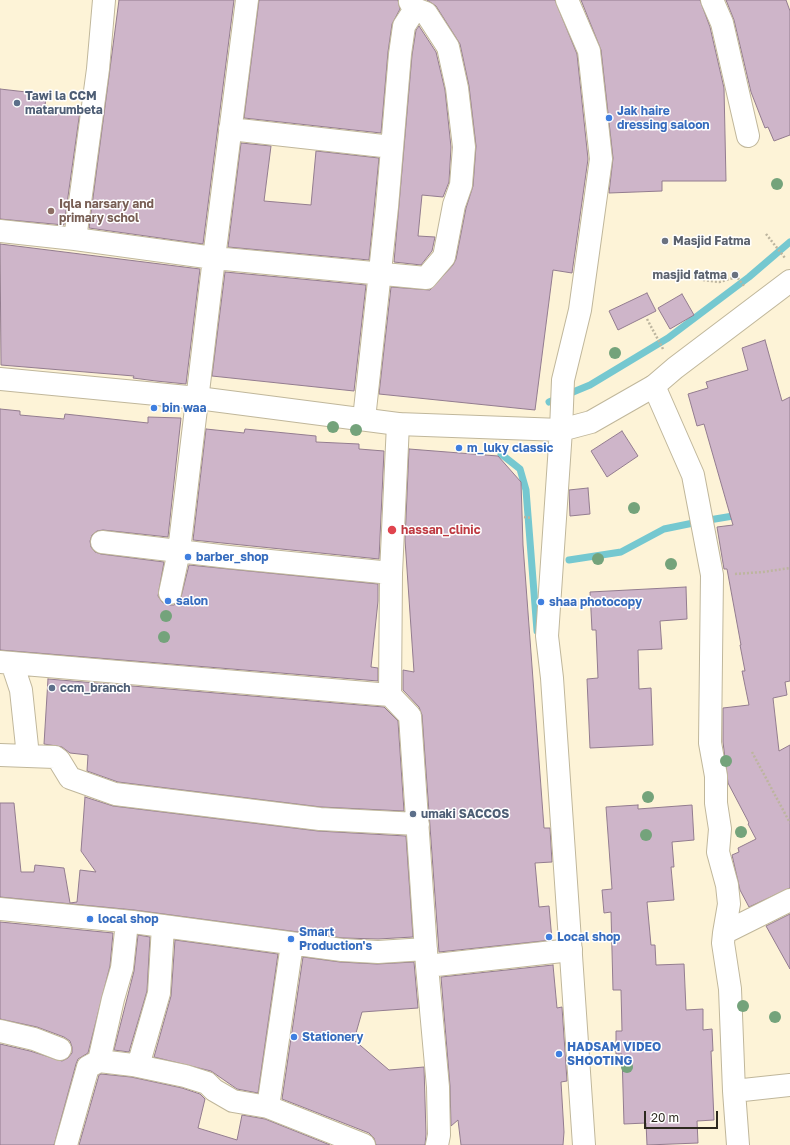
<!DOCTYPE html>
<html>
<head>
<meta charset="utf-8">
<style>
	body { margin:0 }
	#map { position:relative; width:790px; height:1145px; overflow:hidden; background:#fdf3d7; font-family:"Golos Text",sans-serif }
	canvas { display:block }
	.scale { position:absolute; left:644px; top:1111px; width:74px; height:18px; box-sizing:border-box; border:2px solid #2d291f; border-top:0; padding-left:5px; font-size:12px; line-height:14px; white-space:nowrap; color:#2d291f; -webkit-text-stroke:3px #fff; paint-order:stroke }
</style>
</head>
<body>
<div id="map">
<canvas width="790" height="1145"></canvas>
<div class="scale">20 m</div>
</div>
<script>
const g = document.querySelector('canvas').getContext('2d');
g.lineJoin = 'round';
const poly = rows => new Path2D(rows.map(r => 'M' + r).join(''));
function stroke(path, color, width, dash) { g.strokeStyle = color; g.lineWidth = width; g.lineCap = dash ? 'butt' : 'round'; g.setLineDash(dash || []); g.stroke(path); }
function fillPath(path, color) { g.fillStyle = color; g.fill(path, 'evenodd'); }
function drawText(font, color, halo, rows, align = 'center') {
  g.font = font + ' "Golos Text",sans-serif'; g.lineWidth = 3; g.setLineDash([]); g.textBaseline = 'middle'; g.strokeStyle = halo; g.fillStyle = color; for (const [text, x, y, turn = 0] of rows) {
    g.save(); g.translate(x, y); g.rotate((+turn || 0) * Math.PI / 180); g.textAlign = isNaN(turn) ? turn : align; if (halo) g.strokeText(text, 0, 0); g.fillText(text, 0, 0); g.restore();
  }
}
stroke(poly([
	[549,402,590,385,668,338,749,277,790,242],
	[501,454,520,469,526,490,537,631],
	[569,560,621,552,664,529,703,521,739,515]
]), '#75c8d0', 7);
const building = poly([
	[119,0,234,0,203,244,89,228,119,0],
	[259,0,398,0,400,9,392,24,388,52,381,133,244,118,259,0],
	[427,0,555,0,577,54,588,159,572,273,553,270,535,410,379,394,391,287,430,290,453,265,456,259,466,208,473,186,476,146,469,86,460,44,436,6,427,0],
	[581,0,700,0,710,27,724,88,726,181,662,181,662,191,609,193,613,158,601,50,581,0],
	[726,0,786,0,790,11,790,135,774,141,768,127,765,128,751,92,734,20,726,0],
	[419,26,436,52,445,90,451,147,449,182,443,197,422,195,418,236,435,237,432,251,421,265,394,262,412,55,416,30,419,26],
	[0,89,35,93,35,95,46,96,45,106,80,111,64,225,0,219,0,89],
	[241,143,271,146,264,201,311,205,316,151,379,158,369,260,228,247,241,143],
	[0,244,200,269,186,384,156,381,133,378,134,376,1,365,0,244],
	[225,272,366,285,354,391,212,376,225,272],
	[647,293,656,311,618,330,609,311,647,293],
	[682,294,694,315,670,329,658,308,682,294],
	[765,340,782,401,790,397,790,681,785,682,787,695,773,698,779,751,790,745,790,888,749,907,740,890,732,855,739,852,738,848,756,839,748,824,749,823,728,783,723,742,723,708,749,705,742,671,745,671,740,645,741,645,727,569,724,569,717,527,733,525,704,424,697,426,688,394,708,388,706,382,748,370,742,348,765,340],
	[0,409,20,411,20,415,64,419,65,414,148,423,148,417,181,418,168,537,103,530,97,531,92,535,90,541,91,547,95,552,101,554,164,562,158,596,162,602,168,605,174,605,180,601,189,565,378,584,378,601,371,667,378,668,378,681,0,650,0,409],
	[206,429,244,433,245,429,316,436,316,442,359,444,359,449,384,451,379,559,193,540,206,429],
	[622,431,638,456,607,477,591,451,622,431],
	[409,449,498,456,521,482,523,545,544,828,550,828,552,862,535,863,539,907,549,906,552,940,439,952,422,715,419,707,403,690,403,670,414,672,405,540,409,449],
	[588,488,590,514,570,516,569,490,588,488],
	[686,587,687,619,660,621,662,649,638,650,639,689,651,688,653,745,590,748,587,679,598,678,596,630,592,630,590,592,686,587],
	[48,679,384,707,398,721,404,811,321,807,118,782,87,771,88,755,70,753,62,747,44,744,48,679],
	[85,797,113,806,318,831,406,836,413,937,378,939,343,938,134,910,0,897,0,803,14,803,21,872,34,872,35,865,64,868,70,903,77,902,80,870,96,872,81,851,85,797],
	[638,805,638,809,692,805,694,840,672,842,674,867,671,867,674,900,647,902,651,945,655,945,656,965,684,964,686,1010,703,1009,703,1030,712,1029,713,1051,711,1051,714,1120,697,1121,698,1143,647,1145,646,1123,624,1124,622,1054,616,1054,616,1031,622,1031,621,990,613,990,611,912,604,913,602,890,612,889,606,807,638,805],
	[790,914,790,969,766,926,790,914],
	[0,922,113,933,110,966,88,1053,78,1059,76,1064,54,1145,0,1145,0,1044,30,1051,62,1061,68,1058,72,1053,72,1047,70,1041,64,1037,37,1027,0,1019,0,922],
	[138,935,150,937,147,991,129,1052,114,1050,134,971,138,935],
	[175,940,278,954,258,1093,237,1089,211,1071,154,1057,171,996,175,940],
	[303,957,340,962,377,964,414,962,418,1008,362,1012,354,1040,389,1070,424,1067,426,1134,425,1145,376,1145,374,1138,369,1133,282,1099,303,957],
	[553,965,557,1008,562,1007,567,1081,561,1082,564,1132,563,1145,461,1145,458,1120,451,1126,450,1086,441,977,553,965],
	[101,1074,131,1077,182,1088,200,1094,205,1099,198,1128,237,1140,242,1115,265,1119,330,1145,79,1145,99,1075,101,1074]
]);
fillPath(building, '#ceb5c9');
stroke(building, '#937c8f', 1);
const street = poly([
	[712,0,722,23,748,136],
	[230,129,392,147],
	[0,231,75,239,214,258,426,278,444,257,454,205,461,185,464,147,457,88,448,47,426,13,415,9,410,2,411,0],
	[75,239,98,69,104,0],
	[654,386,693,475,712,575,710,743,716,776,716,803,720,829,718,852,727,885,729,904,724,933],
	[364,419,387,207,400,54,404,26,415,9],
	[398,424,391,573,390,695,410,716,427,966,438,1087,439,1135,437,1145],
	[561,430,563,380,580,310,601,159,589,51,567,0],
	[102,542,229,557,391,573],
	[170,593,179,551,214,258,247,0],
	[0,662,12,663,21,690,28,756],
	[12,663,390,695],
	[0,755,55,757,59,760,70,778,115,794,320,819,418,824],
	[0,909,133,922,342,950,378,952,426,949],
	[427,966,571,950],
	[0,1031,34,1039,60,1049],
	[99,1061,113,999,122,968,127,922],
	[138,1066,159,993,163,926],
	[734,1091,730,989,723,943,724,933,790,900],
	[268,1107,292,944],
	[66,1145,88,1067,99,1061,133,1065,185,1076,207,1083,214,1090,233,1101,268,1107,364,1145],
	[738,1145,734,1091,790,1085]
]);
const secondary = poly([
	[0,379,198,398,398,424,561,430,591,422,654,386,675,368,790,281],
	[561,430,547,636,552,678,584,1145]
]);
stroke(street, '#c0b79b', 24);
stroke(secondary, '#c0b79b', 24);
stroke(poly([
	[766,234,785,258],
	[703,280,719,282,737,277,744,286],
	[647,319,663,349],
	[524,517,531,518],
	[735,574,763,572,790,568],
	[752,752,790,823]
]), '#bdb59f', 2.5, [2, 2]);
stroke(street, '#fff', 22);
stroke(secondary, '#fff', 22);
g.fillStyle = '#74a37b';
for (const [x, y] of [
	[777,184],
	[615,353],
	[333,427],
	[356,430],
	[634,508],
	[598,559],
	[671,564],
	[166,616],
	[164,637],
	[726,761],
	[648,797],
	[741,832],
	[646,835],
	[743,1006],
	[775,1017],
	[627,1067]
]) { g.beginPath(); g.arc(x, y, 6, 0, 2 * Math.PI); g.fill(); }
for (const [x, y, r, color] of [
	[17,103,4,"#5c6f8a"],
	[609,118,4,"#3f7fe0"],
	[51,211,4,"#8d6e63"],
	[665,241,4,"#6b7280"],
	[735,275,4,"#6b7280"],
	[154,408,4,"#3f7fe0"],
	[459,448,4,"#3f7fe0"],
	[392,530,5,"#e0444e"],
	[188,557,4,"#3f7fe0"],
	[168,601,4,"#3f7fe0"],
	[541,602,4,"#3f7fe0"],
	[52,688,4,"#5c6f8a"],
	[413,814,4,"#5c6f8a"],
	[90,919,4,"#3f7fe0"],
	[549,937,4,"#3f7fe0"],
	[291,939,4,"#3f7fe0"],
	[294,1037,4,"#3f7fe0"],
	[559,1054,4,"#3f7fe0"]
]) { const dot = new Path2D(); dot.arc(x, y, r, 0, 2 * Math.PI); g.fillStyle = color; g.fill(dot); stroke(dot, '#fff', 1.5); }
drawText('bold 12px', '#4e5e75', '#fff', [
	["Tawi la CCM",25,96],
	["matarumbeta",25,110],
	["ccm_branch",60,688],
	["umaki SACCOS",421,814]
], 'left');
drawText('bold 12px', '#366cbe', '#fff', [
	["Jak haire",617,111],
	["dressing saloon",617,125],
	["bin waa",162,408],
	["m_luky classic",467,448],
	["barber_shop",196,557],
	["salon",176,601],
	["shaa photocopy",549,602],
	["local shop",98,919],
	["Smart",299,932],
	["Production's",299,946],
	["Local shop",557,937],
	["Stationery",302,1037],
	["HADSAM VIDEO",567,1047],
	["SHOOTING",567,1061]
], 'left');
drawText('bold 12px', '#785e54', '#fff', [
	["Iqla narsary and",59,204],
	["primary schol",59,218]
], 'left');
drawText('bold 12px', '#5b616d', '#fff', [
	["Masjid Fatma",673,241],
	["masjid fatma",727,275,"right"]
], 'left');
drawText('bold 12px', '#be3a42', '#fff', [
	["hassan_clinic",401,530]
], 'left');
</script>
</body>
</html>
